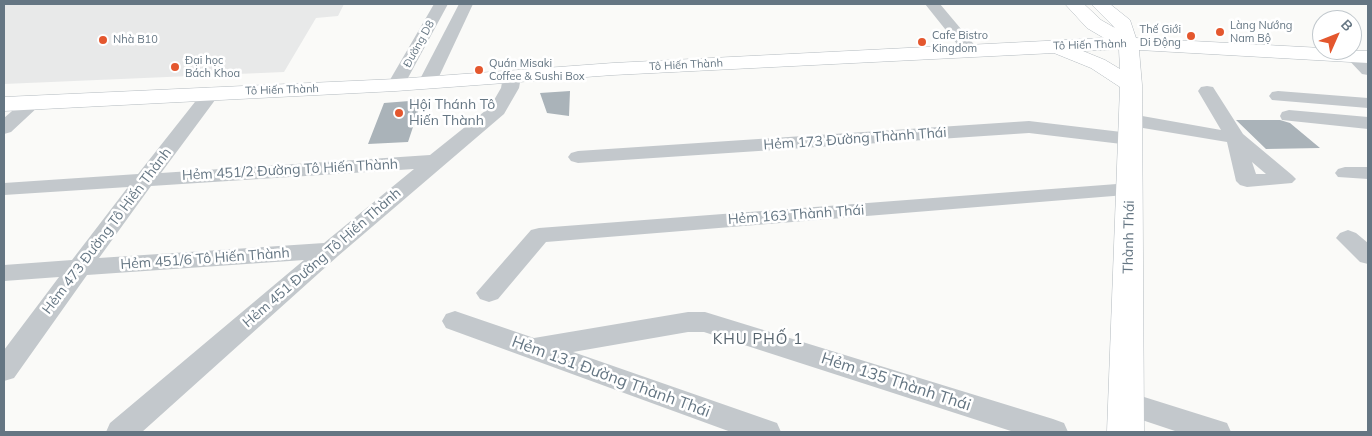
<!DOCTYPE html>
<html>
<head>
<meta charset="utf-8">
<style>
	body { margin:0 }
	#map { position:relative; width:1372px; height:436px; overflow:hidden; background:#fafaf8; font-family:Mulish,sans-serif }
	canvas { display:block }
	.frame { position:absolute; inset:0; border:5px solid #657683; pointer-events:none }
	.north { position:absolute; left:1312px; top:10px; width:50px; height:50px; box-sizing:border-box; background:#fff; border:1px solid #c1c8cd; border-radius:50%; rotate:46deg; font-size:14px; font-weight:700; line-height:20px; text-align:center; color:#657683 }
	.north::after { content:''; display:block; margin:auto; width:18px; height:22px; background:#e4572e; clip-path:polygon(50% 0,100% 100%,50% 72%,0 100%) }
</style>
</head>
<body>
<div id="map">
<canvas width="1372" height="436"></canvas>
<div class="frame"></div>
<div class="north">B</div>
</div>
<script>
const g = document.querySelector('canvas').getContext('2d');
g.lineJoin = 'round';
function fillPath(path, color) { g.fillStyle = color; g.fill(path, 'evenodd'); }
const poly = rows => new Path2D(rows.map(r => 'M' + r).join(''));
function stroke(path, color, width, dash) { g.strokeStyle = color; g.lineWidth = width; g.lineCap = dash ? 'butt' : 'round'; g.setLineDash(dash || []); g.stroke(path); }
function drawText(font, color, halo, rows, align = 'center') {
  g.font = font + ' Mulish,sans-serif'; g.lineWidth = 5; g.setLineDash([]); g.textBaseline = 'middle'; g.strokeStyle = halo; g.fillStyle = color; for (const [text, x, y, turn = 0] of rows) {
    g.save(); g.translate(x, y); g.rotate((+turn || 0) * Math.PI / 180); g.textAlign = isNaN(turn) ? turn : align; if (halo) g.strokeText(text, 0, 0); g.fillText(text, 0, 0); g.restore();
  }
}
fillPath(poly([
	[4,4,344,4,338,16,316,18,284,72,4,84]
]), '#e8e9e9');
fillPath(poly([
	[570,91,569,116,547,113,540,93],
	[422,100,408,142,368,144,384,103],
	[1236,120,1280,120,1290,123,1320,148,1266,149]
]), '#aab3b9');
const secondary = poly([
	[1065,4,1084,4,1101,20,1115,28,1091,4,1110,4,1130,20,1136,38,1322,48,1322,50,1368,51,1368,63,1139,50,1142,85,1144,432,1107,432,1120,87,1091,68,1054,53,613,75,396,91,4,111,4,97,396,79,613,63,1104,38,1087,28,1065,4],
	[1119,49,1120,69,1105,60,1083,51,1119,49]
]);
stroke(secondary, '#b3babf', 1);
fillPath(poly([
	[434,4,448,4,402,89,396,90,390,89,387,85,434,4],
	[459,4,473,4,436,83,433,87,427,88,421,87,418,83,459,4],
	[925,4,940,4,977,48,979,51,977,54,965,54,925,4],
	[1353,51,1359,52,1368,61,1368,75,1362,74,1345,56,1347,52,1353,51],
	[512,72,518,73,521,77,519,88,504,114,338,256,142,432,106,432,110,423,304,260,87,275,14,378,4,381,4,350,59,277,4,281,4,265,72,260,128,187,4,195,4,183,138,174,206,88,212,87,218,88,221,92,161,173,430,155,490,107,501,88,503,77,506,73,512,72],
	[414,169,324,243,99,258,151,186,414,169],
	[1207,86,1213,87,1243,134,1292,175,1296,179,1292,183,1247,187,1240,185,1236,181,1227,142,1131,126,1124,124,1122,120,1124,116,1131,114,1221,130,1198,91,1201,87,1207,86],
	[1252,162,1266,174,1256,174,1252,162],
	[1278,91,1368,98,1368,108,1272,100,1269,96,1272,92,1278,91],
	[33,97,39,98,42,102,39,106,11,132,4,134,4,118,27,98,33,97],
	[1289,110,1368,117,1368,129,1282,120,1280,116,1282,112,1289,110],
	[1029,121,1130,133,1137,135,1140,139,1137,143,1130,145,1029,133,578,163,571,161,568,157,571,153,578,151,1029,121],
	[1345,167,1368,167,1368,179,1338,177,1335,173,1338,169,1345,167],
	[1130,183,1138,184,1141,189,1138,194,546,242,498,299,489,302,480,299,476,293,531,230,539,228,1130,183],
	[1348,230,1356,233,1368,243,1368,264,1360,262,1336,238,1340,233,1348,230],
	[455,311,534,338,688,312,705,312,1053,419,1064,423,1068,432,1014,432,704,332,688,332,573,352,777,423,781,432,731,432,446,328,442,321,446,314,455,311],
	[1125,391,1227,423,1231,432,1178,432,1115,411,1110,403,1115,395,1125,391]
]), '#c3c8cc');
fillPath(secondary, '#fff');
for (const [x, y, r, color] of [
	[1220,32,5,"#e4572e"],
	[1191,36,5,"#e4572e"],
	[103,40,5,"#e4572e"],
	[922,42,5,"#e4572e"],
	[175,67,5,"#e4572e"],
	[479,70,5,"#e4572e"],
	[399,113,5,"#e4572e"]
]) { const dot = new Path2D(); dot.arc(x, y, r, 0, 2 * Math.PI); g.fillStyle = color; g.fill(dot); stroke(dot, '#fff', 2); }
drawText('11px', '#657683', '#fff', [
	["Làng Nướng",1230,26],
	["Nam Bộ",1230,39],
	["Thế Giới",1181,30,"right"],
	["Di Động",1181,43,"right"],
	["Cafe Bistro",932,36],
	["Kingdom",932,49],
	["Nhà B10",113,40],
	["Đại học",185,61],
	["Bách Khoa",185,74],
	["Quán Misaki",489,64],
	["Coffee & Sushi Box",489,77]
], 'left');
drawText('11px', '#657683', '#fff', [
	["Đường D8",419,44,-61],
	["Tô Hiến Thành",1090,45,-2],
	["Tô Hiến Thành",686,65,-3],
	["Tô Hiến Thành",282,90,-2]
]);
drawText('14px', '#657683', '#fff', [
	["Hội Thánh Tô",409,105],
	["Hiến Thành",409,121]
], 'left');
drawText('14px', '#657683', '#fff', [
	["Hẻm 173 Đường Thành Thái",855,139,-4],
	["Hẻm 451/2 Đường Tô Hiến Thành",290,170,-3],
	["Hẻm 163 Thành Thái",796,215,-4],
	["Hẻm 473 Đường Tô Hiến Thành",107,231,-53],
	["Thành Thái",1129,237,-89],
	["Hẻm 451 Đường Tô Hiến Thành",322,258,-41],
	["Hẻm 451/6 Tô Hiến Thành",205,259,-4]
]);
g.letterSpacing = '1px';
drawText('15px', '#57646e', '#fff', [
	["KHU PHỐ 1",758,339]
]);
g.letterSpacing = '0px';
drawText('16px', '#657683', '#fff', [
	["Hẻm 131 Đường Thành Thái",611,377,20],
	["Hẻm 135 Thành Thái",896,382,18]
]);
</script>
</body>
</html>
